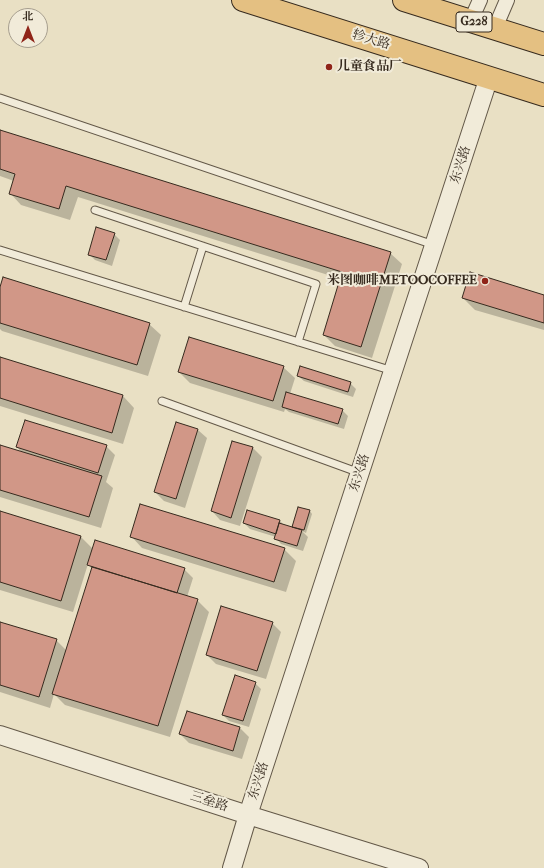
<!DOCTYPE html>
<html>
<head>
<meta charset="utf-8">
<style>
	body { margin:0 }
	#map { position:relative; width:544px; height:868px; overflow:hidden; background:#e9e0c4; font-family:"IM FELL French Canon","Noto Serif SC",serif }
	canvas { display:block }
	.north { position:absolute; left:8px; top:8px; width:40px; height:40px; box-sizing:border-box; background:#f1ebd9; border:1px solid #a69e8e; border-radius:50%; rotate:0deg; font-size:11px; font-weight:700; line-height:16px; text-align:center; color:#362a1e }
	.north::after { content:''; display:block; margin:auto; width:14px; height:18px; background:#8f2418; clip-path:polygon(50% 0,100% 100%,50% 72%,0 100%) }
</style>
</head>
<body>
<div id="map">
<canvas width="544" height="868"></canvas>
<div class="north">北</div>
</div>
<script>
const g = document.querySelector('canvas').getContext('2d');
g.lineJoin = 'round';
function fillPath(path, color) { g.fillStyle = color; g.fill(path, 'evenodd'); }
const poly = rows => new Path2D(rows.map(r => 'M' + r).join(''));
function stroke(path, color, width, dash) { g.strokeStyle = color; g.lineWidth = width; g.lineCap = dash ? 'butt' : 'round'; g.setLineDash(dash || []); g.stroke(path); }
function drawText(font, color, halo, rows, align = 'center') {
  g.font = font + ' "IM FELL French Canon","Noto Serif SC",serif'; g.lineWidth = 4; g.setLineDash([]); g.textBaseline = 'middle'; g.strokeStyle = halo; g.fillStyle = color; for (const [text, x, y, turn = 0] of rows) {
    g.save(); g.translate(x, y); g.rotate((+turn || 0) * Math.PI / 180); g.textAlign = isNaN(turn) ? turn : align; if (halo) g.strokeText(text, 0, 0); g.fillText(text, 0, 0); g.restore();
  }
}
fillPath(poly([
	[0,131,390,253,402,264,372,358,335,346,324,335,341,279,78,197,70,220,21,205,10,193,14,181,0,176],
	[114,234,120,240,112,266,95,260,89,254],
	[0,291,149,324,161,335,148,376,2,331,0,329],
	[544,296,544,330,475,310,463,298],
	[0,358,123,396,134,408,123,444,0,406],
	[283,367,295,378,290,394,342,410,348,416,344,429,289,412,285,409,284,412,190,383,179,372],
	[298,376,350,383,356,389,353,397,304,381],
	[198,430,207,438,185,508,164,501,155,492],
	[233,442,253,448,262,457,240,526,220,520,212,511],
	[0,446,22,453,17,447,106,446,115,455,106,482,113,488,101,528,0,497],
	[310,511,312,514,306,533,302,531,308,537,303,551,281,544,276,538,276,537,250,529,244,523,280,521,284,525,296,529,293,526],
	[0,512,81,537,93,549,184,569,193,578,187,597,197,600,209,612,170,737,65,705,54,694,50,708,0,692,0,623,56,640,67,651,92,569,88,564,73,612,0,590],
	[131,536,284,549,296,561,286,592,142,548],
	[272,623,281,632,266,679,216,664,207,655],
	[255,683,261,689,249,727,229,721,223,715],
	[187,712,240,728,249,737,242,759,189,743,180,734]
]), '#0003');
const building = poly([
	[0,130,391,252,361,347,323,335,342,272,66,186,59,209,9,194,15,174,0,169,0,130],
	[96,227,115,233,106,260,88,255,96,227],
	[470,272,544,295,544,323,462,298,470,272],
	[3,277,150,323,137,365,0,323,0,287,3,277],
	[189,337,284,366,273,401,178,372,189,337],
	[0,357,123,395,112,433,0,398,0,357],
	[300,366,351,382,348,392,297,376,300,366],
	[286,392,343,409,338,424,282,407,286,392],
	[25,420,107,445,98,473,16,447,25,420],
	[176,422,198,429,176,499,154,492,176,422],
	[232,441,253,447,231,518,211,511,232,441],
	[0,445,102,476,89,517,0,490,0,445],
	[140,504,285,548,274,582,130,537,140,504],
	[298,507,310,510,304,530,292,527,298,507],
	[247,510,280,520,276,534,243,523,247,510],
	[0,511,81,536,61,601,0,582,0,511],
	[279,523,302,530,297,546,274,539,279,523],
	[95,540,185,568,177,593,87,565,95,540],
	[92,567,198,599,158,726,52,694,92,567],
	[221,606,273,622,257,671,206,655,221,606],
	[0,622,57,639,39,697,0,685,0,622],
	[235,675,256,682,243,721,222,715,235,675],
	[187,711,240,727,233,751,179,734,187,711]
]);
fillPath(building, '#d19787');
stroke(building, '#362a1e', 1);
const service = poly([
	[0,98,434,245],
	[95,210,316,284,298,342],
	[0,250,393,371],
	[184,307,203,246],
	[162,401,360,473]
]);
const minor = poly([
	[471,20,480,0],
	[495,28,507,0]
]);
const tertiary = poly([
	[0,735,248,815,419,868],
	[232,868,248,815,489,77]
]);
const trunk = poly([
	[243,0,544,95],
	[404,0,544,44]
]);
stroke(service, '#635848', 9);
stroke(minor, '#635848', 16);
stroke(tertiary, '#635848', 20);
stroke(trunk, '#362a1e', 24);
stroke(service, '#f1ebd9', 7);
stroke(minor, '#f1ebd9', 14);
stroke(tertiary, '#f1ebd9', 18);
stroke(trunk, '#e4c082', 22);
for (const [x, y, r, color] of [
	[329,67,4,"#8f2418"],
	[485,281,4,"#8f2418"]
]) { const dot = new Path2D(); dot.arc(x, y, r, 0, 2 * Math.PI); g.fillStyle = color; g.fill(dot); stroke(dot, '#f1ebd9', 1.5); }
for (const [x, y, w] of [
	[474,22,36]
]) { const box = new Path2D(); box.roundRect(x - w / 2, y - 10, w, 20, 3); g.fillStyle = '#f1ebd9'; g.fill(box); stroke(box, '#362a1e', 1); }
drawText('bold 12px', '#362a1e', null, [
	["G228",474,22]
]);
drawText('13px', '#362a1e', '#f1ebd9', [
	["轸大路",371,40,17],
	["东兴路",461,165,-72],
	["东兴路",360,473,-72],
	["东兴路",259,781,-72],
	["三垒路",209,802,18]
]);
drawText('bold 13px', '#362a1e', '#f1ebd9', [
	["儿童食品厂",337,67],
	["米图咖啡METOOCOFFEE",477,281,"right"]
], 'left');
</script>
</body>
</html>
